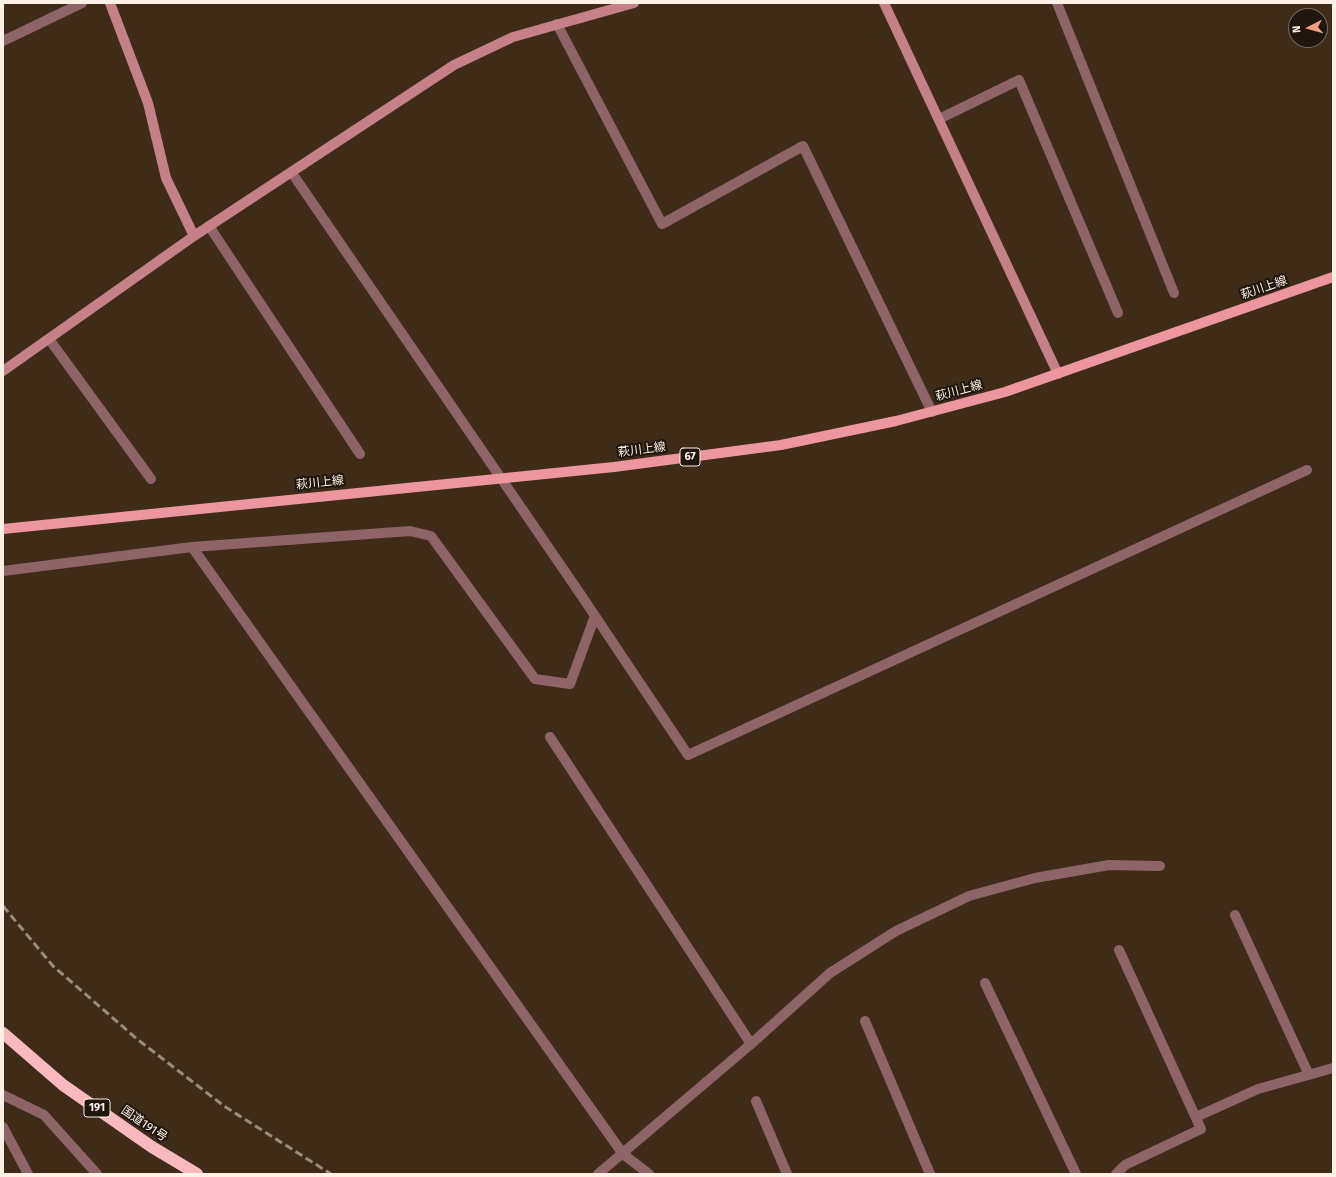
<!DOCTYPE html>
<html>
<head>
<meta charset="utf-8">
<style>
	body { margin:0 }
	#map { position:relative; width:1336px; height:1177px; overflow:hidden; background:#3f2c18; font-family:"Fira Sans",sans-serif }
	canvas { display:block }
	.frame { position:absolute; inset:0; border:4px solid #fdf0e4; pointer-events:none }
	.north { position:absolute; left:1288px; top:8px; width:40px; height:40px; box-sizing:border-box; background:#1f160e; border:1px solid #786d64; border-radius:50%; rotate:264deg; font-size:11px; font-weight:700; line-height:16px; text-align:center; color:#fdf0e4 }
	.north::after { content:''; display:block; margin:auto; width:14px; height:18px; background:#f2a07f; clip-path:polygon(50% 0,100% 100%,50% 72%,0 100%) }
</style>
</head>
<body>
<div id="map">
<canvas width="1336" height="1177"></canvas>
<div class="frame"></div>
<div class="north">N</div>
</div>
<script>
const g = document.querySelector('canvas').getContext('2d');
g.lineJoin = 'round';
const poly = rows => new Path2D(rows.map(r => 'M' + r).join(''));
function stroke(path, color, width, dash) { g.strokeStyle = color; g.lineWidth = width; g.lineCap = dash ? 'butt' : 'round'; g.setLineDash(dash || []); g.stroke(path); }
function drawText(font, color, halo, rows, align = 'center') {
  g.font = font + ' "Fira Sans","Noto Sans JP",sans-serif'; g.lineWidth = 4; g.setLineDash([]); g.textBaseline = 'middle'; g.strokeStyle = halo; g.fillStyle = color; for (const [text, x, y, turn = 0] of rows) {
    g.save(); g.translate(x, y); g.rotate((+turn || 0) * Math.PI / 180); g.textAlign = isNaN(turn) ? turn : align; if (halo) g.strokeText(text, 0, 0); g.fillText(text, 0, 0); g.restore();
  }
}
stroke(poly([
	[3,41,82,3]
]), '#8f6468', 10);
stroke(poly([
	[1057,3,1174,293],
	[557,24,662,224,803,146,932,412],
	[939,119,1019,80,1118,313],
	[292,173,581,595,688,755,1307,470],
	[209,226,360,454],
	[49,339,151,479],
	[192,547,623,1154,649,1174],
	[3,571,192,547,410,531,431,536,535,679,570,684,595,616],
	[550,737,751,1044],
	[1235,915,1309,1075],
	[985,983,1076,1174],
	[865,1021,930,1174],
	[3,1095,44,1115,97,1174],
	[756,1101,787,1174],
	[1196,1117,1258,1089,1333,1068],
	[3,1127,28,1174],
	[598,1174,751,1044,830,973,896,931,969,896,1035,878,1109,865,1160,866],
	[1116,1174,1125,1165,1201,1129,1119,950]
]), '#8f6468', 10);
stroke(poly([
	[110,3,148,103,166,178,194,236],
	[884,3,1058,374],
	[3,371,194,236,454,65,513,37,634,3]
]), '#c58187', 10);
stroke(poly([
	[3,529,614,467,781,445,896,421,1005,392,1333,277]
]), '#ed969f', 10);
stroke(poly([
	[3,1033,63,1085,152,1147,197,1174]
]), '#f9b9be', 12);
stroke(poly([
	[3,906,53,966,137,1039,224,1106,331,1174]
]), '#9b8b7b', 3, [8, 4]);
for (const [x, y, w] of [
	[690,457,20],
	[97,1108,26]
]) { const box = new Path2D(); box.roundRect(x - w / 2, y - 9, w, 18, 3); g.fillStyle = '#1f160e'; g.fill(box); stroke(box, '#fdf0e4', 1); }
drawText('bold 11px', '#fdf0e4', null, [
	["67",690,457],
	["191",97,1108]
]);
drawText('12px', '#fdf0e4', '#1f160e', [
	["萩川上線",1264,288,-19],
	["萩川上線",959,391,-15],
	["萩川上線",642,450,-7],
	["萩川上線",320,483,-6],
	["国道191号",144,1124,34]
]);
</script>
</body>
</html>
